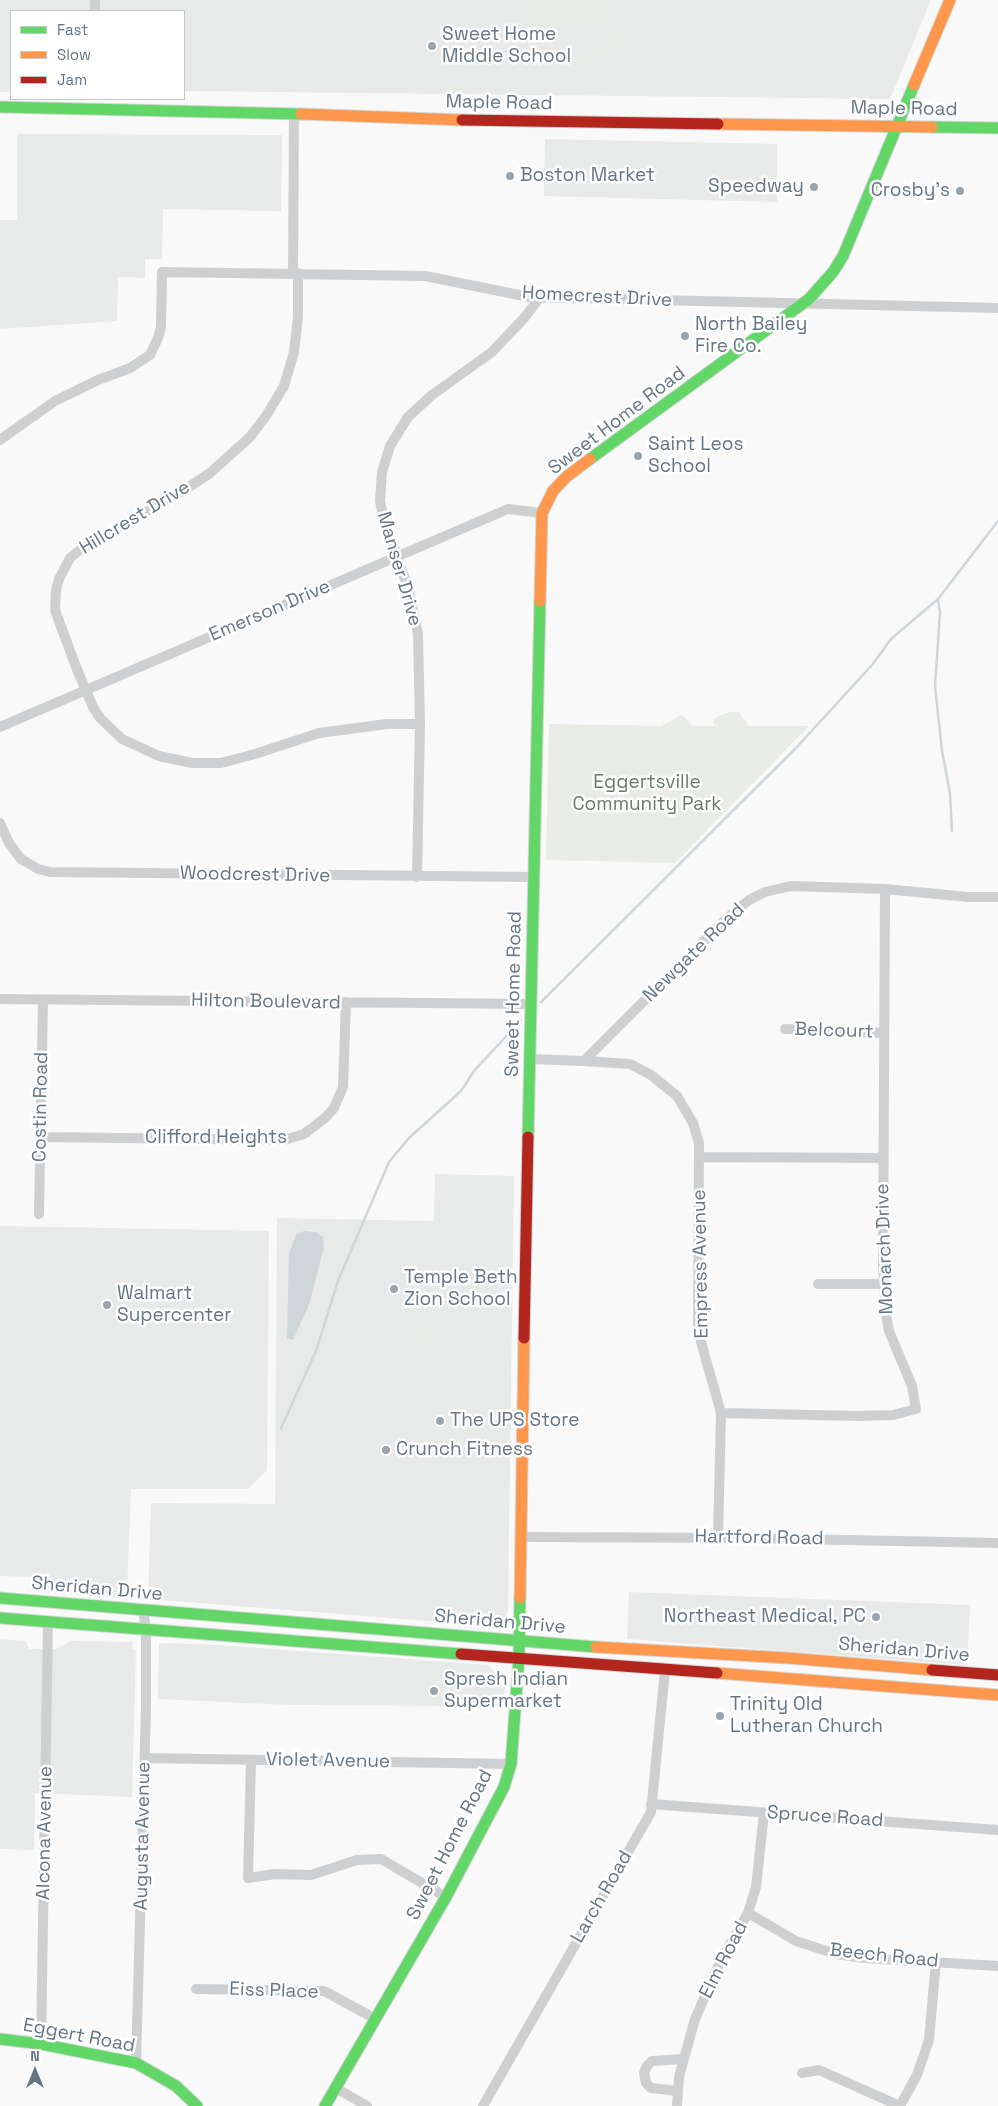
<!DOCTYPE html>
<html>
<head>
<meta charset="utf-8">
<style>
	body { margin:0 }
	#map { position:relative; width:998px; height:2106px; overflow:hidden; background:#f9f9f9; font-family:"Space Grotesk",sans-serif }
	canvas { display:block }
	.legend { position:absolute; left:10px; top:10px; width:175px; height:90px; box-sizing:border-box; background:#fff; border:1px solid #c1c8cd; margin:0; padding:6px 9px; list-style:none; font-size:15px; color:#657683 }
	.legend li { display:flex; align-items:center; gap:10px; height:25px }
	.legend b { width:25px; border:1px solid #c1c8cd }
	.north { position:absolute; left:10px; top:2046px; width:50px; height:50px; -webkit-text-stroke:4px #fff; paint-order:stroke; rotate:0deg; font-size:14px; font-weight:700; line-height:20px; text-align:center; color:#657683 }
	.north::after { content:''; display:block; margin:auto; width:18px; height:22px; background:#657683; clip-path:polygon(50% 0,100% 100%,50% 72%,0 100%) }
</style>
</head>
<body>
<div id="map">
<canvas width="998" height="2106"></canvas>
<ul class="legend">
<li><b style="height:6px;background:#63d668"></b>Fast</li>
<li><b style="height:6px;background:#ff974d"></b>Slow</li>
<li><b style="height:6px;background:#b3261e"></b>Jam</li>
</ul>
<div class="north">N</div>
</div>
<script>
const g = document.querySelector('canvas').getContext('2d');
g.lineJoin = 'round';
function fillPath(path, color) { g.fillStyle = color; g.fill(path, 'evenodd'); }
const poly = rows => new Path2D(rows.map(r => 'M' + r).join(''));
function stroke(path, color, width, dash) { g.strokeStyle = color; g.lineWidth = width; g.lineCap = dash ? 'butt' : 'round'; g.setLineDash(dash || []); g.stroke(path); }
function drawText(font, color, halo, rows, align = 'center') {
  g.font = font + ' "Space Grotesk",sans-serif'; g.lineWidth = 5; g.setLineDash([]); g.textBaseline = 'middle'; g.strokeStyle = halo; g.fillStyle = color; for (const [text, x, y, turn = 0] of rows) {
    g.save(); g.translate(x, y); g.rotate((+turn || 0) * Math.PI / 180); g.textAlign = isNaN(turn) ? turn : align; if (halo) g.strokeText(text, 0, 0); g.fillText(text, 0, 0); g.restore();
  }
}
fillPath(poly([
	[0,0,931,0,890,99,184,91,184,11,11,11,11,92,0,92],
	[17,134,282,135,281,211,163,209,162,259,145,259,145,278,118,277,117,321,0,329,0,220,17,220],
	[545,139,777,144,777,202,544,196],
	[435,1174,514,1176,508,1608,506,1617,501,1624,493,1626,148,1599,151,1503,275,1504,277,1218,434,1221],
	[0,1226,269,1231,267,1470,248,1489,131,1489,127,1589,117,1598,40,1592,40,1577,0,1576],
	[629,1592,970,1605,967,1665,627,1639],
	[0,1639,26,1641,29,1649,56,1649,70,1641,132,1642,133,1650,136,1650,132,1797,35,1793,34,1850,0,1849],
	[159,1643,219,1645,488,1665,505,1681,504,1709,474,1706,291,1705,158,1699]
]), '#e8e9e9');
fillPath(poly([
	[531,0,540,0,539,19,546,38,556,48,568,54,589,55,608,46,620,29,622,0,630,0,627,30,613,51,599,60,583,63,566,61,551,54,539,42,532,26],
	[550,0,612,0,611,25,549,23],
	[730,712,739,712,749,726,809,726,675,863,546,860,549,724,661,726,682,715,693,726,715,726,713,721,718,716],
	[417,1327,434,1331,437,1338,435,1344,421,1347,413,1344,410,1333]
]), '#e8ebe6');
fillPath(poly([
	[304,1231,315,1232,323,1237,324,1247,309,1305,293,1340,287,1338,289,1253,296,1235]
]), '#ced6d9');
stroke(poly([
	[938,600,940,612,935,686,942,751,950,793,952,831],
	[541,1002,796,748,872,665,891,639,938,599,998,521],
	[281,1428,316,1351,338,1281,389,1162,409,1138,461,1091,474,1071,521,1020]
]), '#ced6d9', 2.5);
const fast = poly([
	[0,107,301,114],
	[932,127,998,128],
	[590,459,809,299,833,272,843,256,914,85],
	[528,1137,540,601],
	[0,1598,596,1647],
	[0,1618,461,1654],
	[0,2039,41,2044,136,2063,176,2086,197,2106],
	[325,2106,446,1897,504,1787,511,1764,519,1657,520,1598]
]);
const slow = poly([
	[914,85,950,0],
	[301,114,462,120],
	[718,124,932,127],
	[540,601,542,513,553,491,566,477,590,459],
	[520,1598,524,1338],
	[596,1647,788,1658,932,1670],
	[717,1673,998,1695]
]);
const jam = poly([
	[462,120,718,124],
	[524,1338,528,1137],
	[461,1654,717,1673],
	[932,1670,998,1675]
]);
stroke(fast, '#d5d6d7', 13);
stroke(slow, '#d5d6d7', 13);
stroke(jam, '#d5d6d7', 13);
stroke(poly([
	[95,11,95,0],
	[293,273,294,115],
	[298,273,298,317,294,352,284,386,266,416,250,437,210,473,183,491,81,549,70,558,59,579,56,590,55,610,76,667,93,707,100,718,122,739,159,756,192,763,221,763,255,754,319,733,387,724,420,724],
	[0,440,55,401,98,380,130,368,150,355,158,338,161,327,162,272,425,276,529,297,998,308],
	[0,727,508,509,542,513],
	[0,823,9,843,21,859,38,869,50,872,533,877],
	[417,877,420,724,418,634,409,591,383,516,380,501,382,472,390,446,408,417,432,395,492,352,525,317,540,297],
	[0,999,531,1004],
	[785,1029,884,1033],
	[530,1059,584,1061,726,919,749,900,765,892,791,886,885,889,968,897,998,897],
	[584,1061,630,1064,651,1075,677,1096,693,1123,699,1143,698,1331,721,1413,718,1537],
	[40,1137,284,1140,304,1134,325,1118,334,1108,343,1087,346,1002],
	[700,1157,883,1158],
	[39,1214,43,1000],
	[818,1284,884,1284],
	[721,1413,858,1416,893,1415,916,1409,912,1386,889,1331,886,1314,883,1266,885,889],
	[520,1537,745,1538,998,1543],
	[145,1758,511,1764],
	[251,1760,248,1878,275,1874,311,1875,357,1860,381,1859,446,1897],
	[651,1804,998,1830],
	[748,1913,796,1941,836,1954,864,1958,998,1966],
	[196,1989,324,1991,376,2019],
	[41,2044,48,1622],
	[136,2063,146,1708,146,1629,143,1610],
	[802,2073,819,2070,900,2106],
	[336,2088,367,2106],
	[678,2091,651,2088,646,2083,644,2073,647,2066,652,2061,683,2059],
	[483,2106,651,1812,665,1670],
	[677,2106,679,2077,695,2019,721,1960,748,1913,756,1887,764,1813],
	[900,2106,917,2075,929,2040,936,1961]
]), '#cecfd0', 10);
stroke(fast, '#63d668', 11);
stroke(slow, '#ff974d', 11);
stroke(jam, '#b3261e', 11);
for (const [x, y, r, color] of [
	[432,46,5,"#99a4ac"],
	[510,176,5,"#99a4ac"],
	[814,187,5,"#99a4ac"],
	[960,191,5,"#99a4ac"],
	[685,336,5,"#99a4ac"],
	[638,456,5,"#99a4ac"],
	[394,1289,5,"#99a4ac"],
	[107,1305,5,"#99a4ac"],
	[440,1421,5,"#99a4ac"],
	[386,1450,5,"#99a4ac"],
	[876,1617,5,"#99a4ac"],
	[434,1691,5,"#99a4ac"],
	[720,1716,5,"#99a4ac"]
]) { const dot = new Path2D(); dot.arc(x, y, r, 0, 2 * Math.PI); g.fillStyle = color; g.fill(dot); stroke(dot, '#fff', 2); }
drawText('19px', '#657683', '#fff', [
	["Sweet Home",442,35],
	["Middle School",442,57],
	["Boston Market",520,176],
	["Speedway",804,187,"right"],
	["Crosby's",950,191,"right"],
	["North Bailey",695,325],
	["Fire Co.",695,347],
	["Saint Leos",648,445],
	["School",648,467],
	["Temple Beth",404,1278],
	["Zion School",404,1300],
	["Walmart",117,1294],
	["Supercenter",117,1316],
	["The UPS Store",450,1421],
	["Crunch Fitness",396,1450],
	["Northeast Medical, PC",866,1617,"right"],
	["Spresh Indian",444,1680],
	["Supermarket",444,1702],
	["Trinity Old",730,1705],
	["Lutheran Church",730,1727]
], 'left');
drawText('19px', '#657683', '#fff', [
	["Maple Road",499,103,1],
	["Maple Road",904,109,1],
	["Homecrest Drive",597,297,3],
	["Sweet Home Road",617,421,-37],
	["Hillcrest Drive",135,518,-31],
	["Manser Drive",399,569,74],
	["Emerson Drive",270,611,-23],
	["Woodcrest Drive",255,875,1],
	["Newgate Road",694,953,-44],
	["Sweet Home Road",514,994,-89],
	["Hilton Boulevard",266,1002,1],
	["Belcourt",834,1031,2],
	["Costin Road",41,1107,-89],
	["Clifford Heights",216,1138],
	["Monarch Drive",885,1249,-92],
	["Empress Avenue",701,1264,-91],
	["Hartford Road",759,1538,1],
	["Sheridan Drive",97,1589,5],
	["Sheridan Drive",500,1622,5],
	["Sheridan Drive",904,1650,5],
	["Violet Avenue",328,1761,1],
	["Spruce Road",825,1817,4],
	["Alcona Avenue",45,1833,-89],
	["Augusta Avenue",143,1836,-89],
	["Sweet Home Road",450,1845,-63],
	["Larch Road",602,1897,-60],
	["Beech Road",884,1956,6],
	["Elm Road",724,1960,-63],
	["Eiss Place",274,1991,2],
	["Eggert Road",79,2036,11]
]);
drawText('19px', '#687a64', '#fff', [
	["Eggertsville",647,783],
	["Community Park",647,805]
]);
</script>
</body>
</html>
